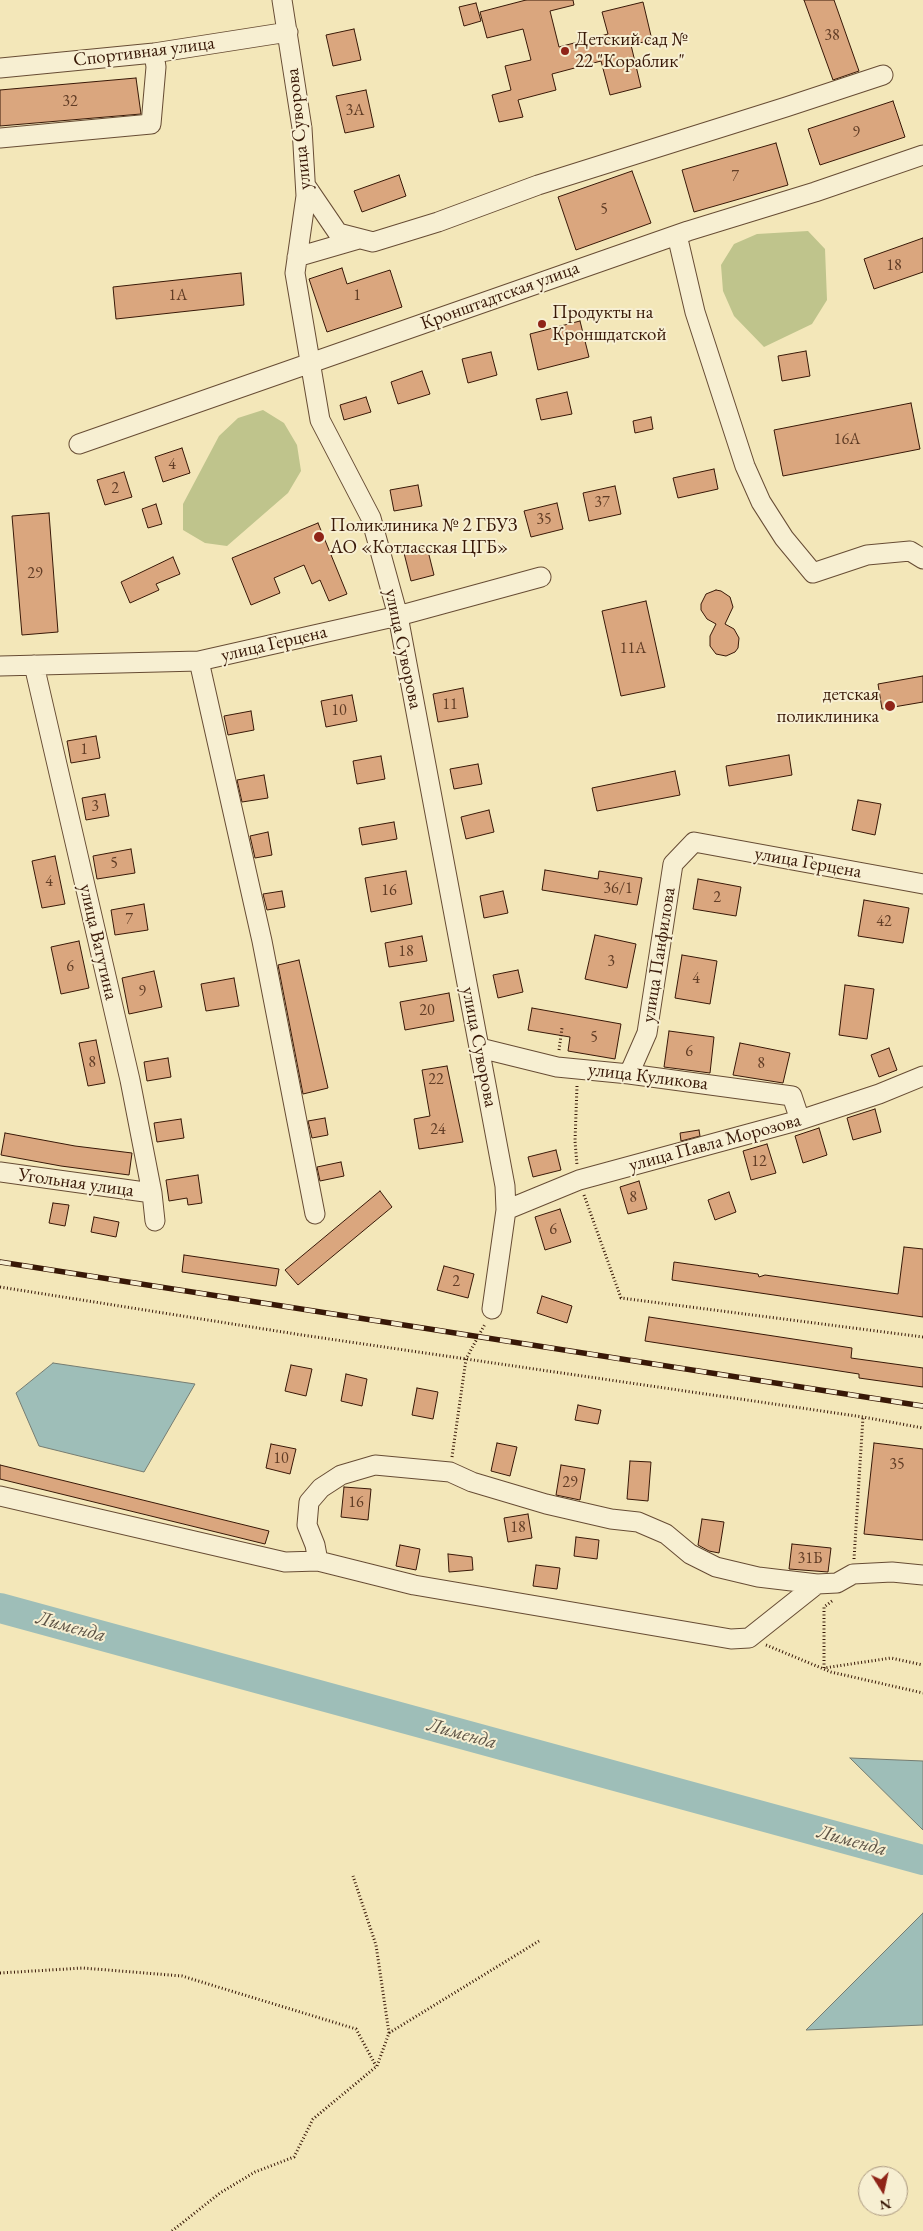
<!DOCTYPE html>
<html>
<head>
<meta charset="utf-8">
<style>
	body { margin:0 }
	#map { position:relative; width:923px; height:2231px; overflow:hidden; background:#f3e7b9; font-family:"EB Garamond",serif }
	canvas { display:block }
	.north { position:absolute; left:858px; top:2166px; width:50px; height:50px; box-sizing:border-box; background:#f7efd2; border:1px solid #ab9981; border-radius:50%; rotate:170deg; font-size:14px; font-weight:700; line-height:20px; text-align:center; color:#381807 }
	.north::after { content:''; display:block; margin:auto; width:18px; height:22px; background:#8f2418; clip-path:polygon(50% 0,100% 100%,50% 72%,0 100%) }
</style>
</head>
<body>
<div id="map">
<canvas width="923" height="2231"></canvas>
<div class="north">N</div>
</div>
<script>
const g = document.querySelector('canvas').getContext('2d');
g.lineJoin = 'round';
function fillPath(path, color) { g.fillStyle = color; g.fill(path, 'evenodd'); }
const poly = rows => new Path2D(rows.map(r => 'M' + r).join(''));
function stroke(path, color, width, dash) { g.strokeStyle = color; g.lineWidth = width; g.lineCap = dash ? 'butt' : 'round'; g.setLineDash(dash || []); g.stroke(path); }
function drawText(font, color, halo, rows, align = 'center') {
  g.font = font + ' "EB Garamond",serif'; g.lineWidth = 4; g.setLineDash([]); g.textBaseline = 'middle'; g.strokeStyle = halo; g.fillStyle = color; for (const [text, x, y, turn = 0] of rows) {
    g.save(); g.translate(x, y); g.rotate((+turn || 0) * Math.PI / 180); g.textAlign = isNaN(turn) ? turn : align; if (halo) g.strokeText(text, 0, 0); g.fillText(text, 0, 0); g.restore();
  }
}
fillPath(poly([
	[808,231,825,249,827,300,812,324,764,347,734,316,723,291,721,265,734,244,757,234],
	[263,410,284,423,297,445,301,471,288,493,227,546,205,543,183,530,183,504,219,436,238,418]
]), '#bfc48c');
const water = poly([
	[53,1363,195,1384,144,1472,39,1446,16,1393,53,1363],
	[850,1758,923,1761,923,1830,850,1758],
	[923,1913,923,2025,806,2030,923,1913]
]);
fillPath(water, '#9ebeb8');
stroke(water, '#757c71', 1);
stroke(poly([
	[0,1608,923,1860]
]), '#9ebeb8', 30);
const building = poly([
	[526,0,573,0,574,5,550,11,559,47,608,34,602,12,643,2,652,40,631,45,641,87,610,95,601,61,552,74,556,90,518,100,523,117,499,122,492,95,511,90,505,66,531,60,523,29,487,38,480,12,526,0],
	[804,0,834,0,859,71,833,80,804,0],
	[476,3,481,21,464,26,459,7,476,3],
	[354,29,361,60,333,66,326,35,354,29],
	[136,78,141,114,0,126,0,90,136,78],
	[366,90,374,127,345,133,336,96,366,90],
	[893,101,905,137,820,165,808,129,893,101],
	[776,143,788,185,694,212,682,170,776,143],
	[632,171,651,223,576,250,558,197,632,171],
	[399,175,406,196,362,212,354,191,399,175],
	[923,238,923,272,874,289,864,259,923,238],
	[342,268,347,284,390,270,402,307,327,332,309,279,342,268],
	[241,273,244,305,116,319,113,287,241,273],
	[580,321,589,357,538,370,530,334,580,321],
	[806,351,810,376,782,381,778,356,806,351],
	[491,352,497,375,468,383,462,359,491,352],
	[422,371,430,394,398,404,391,382,422,371],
	[567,392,572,414,541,420,536,399,567,392],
	[366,397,371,412,344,420,340,405,366,397],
	[911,403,920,449,783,476,774,430,911,403],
	[651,417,653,429,635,433,633,421,651,417],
	[182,448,190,473,163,482,155,457,182,448],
	[714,469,718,489,678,498,673,478,714,469],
	[124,472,132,497,105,505,97,480,124,472],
	[418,485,422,506,394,511,390,490,418,485],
	[615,486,621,514,589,521,583,493,615,486],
	[557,503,563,529,531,537,524,511,557,503],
	[156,504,162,524,148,528,142,509,156,504],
	[49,513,58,632,22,635,12,516,49,513],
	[318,523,347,594,329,601,320,580,312,584,304,565,274,578,280,593,251,605,232,558,318,523],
	[427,547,434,575,411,581,404,553,427,547],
	[173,557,180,574,156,584,159,590,130,603,121,582,173,557],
	[716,590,721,591,730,597,733,607,725,624,734,629,739,638,738,648,735,652,726,656,716,654,710,646,710,636,716,624,707,619,701,610,701,604,706,594,716,590],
	[646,601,665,687,621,696,602,611,646,601],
	[923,676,923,702,882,709,878,684,923,676],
	[463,688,468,717,438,722,433,694,463,688],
	[352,695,357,721,326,727,321,701,352,695],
	[251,711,254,730,228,735,224,716,251,711],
	[96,736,100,758,71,763,67,741,96,736],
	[789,755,792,775,729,786,726,766,789,755],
	[381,756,385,779,357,784,353,761,381,756],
	[478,764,482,784,454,789,450,769,478,764],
	[675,771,680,795,597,811,592,788,675,771],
	[264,775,268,798,242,802,237,780,264,775],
	[105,794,109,816,86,820,82,798,105,794],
	[858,800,881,804,875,835,852,830,858,800],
	[489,810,494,832,466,839,461,817,489,810],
	[394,822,397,839,362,845,359,828,394,822],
	[268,832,272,855,255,858,250,836,268,832],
	[131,849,135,873,97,879,93,856,131,849],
	[55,856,65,904,42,908,32,861,55,856],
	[545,870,598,879,599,871,642,878,637,905,542,890,545,870],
	[406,871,412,904,371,912,365,878,406,871],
	[698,879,741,887,736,916,693,909,698,879],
	[282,891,285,907,267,910,263,894,282,891],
	[503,891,508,913,484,918,480,896,503,891],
	[864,900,909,908,903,943,858,936,864,900],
	[144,904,148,930,115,935,111,910,144,904],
	[595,935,636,944,627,988,585,979,595,935],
	[422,936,427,961,389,967,385,943,422,936],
	[79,941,89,988,61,994,51,947,79,941],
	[682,955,717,961,710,1004,675,998,682,955],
	[299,960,328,1088,303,1094,278,965,299,960],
	[518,970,523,992,498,998,493,975,518,970],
	[154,971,162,1007,129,1014,122,978,154,971],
	[234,978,239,1006,206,1011,201,984,234,978],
	[845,985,874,989,867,1039,839,1035,845,985],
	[449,993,454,1021,405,1030,400,1002,449,993],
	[532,1008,621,1024,615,1059,568,1051,570,1037,528,1030,532,1008],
	[669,1031,714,1037,710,1073,664,1067,669,1031],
	[96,1040,105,1083,88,1086,79,1043,96,1040],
	[740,1043,790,1053,783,1083,733,1075,740,1043],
	[889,1048,897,1070,879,1077,871,1055,889,1048],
	[168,1058,171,1077,147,1081,144,1062,168,1058],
	[447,1066,463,1142,419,1149,414,1119,430,1116,422,1070,447,1066],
	[875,1109,881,1132,853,1140,847,1118,875,1109],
	[325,1118,328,1135,312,1138,308,1121,325,1118],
	[181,1119,184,1138,157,1142,154,1123,181,1119],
	[819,1128,827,1155,803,1163,795,1136,819,1128],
	[699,1130,700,1136,681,1141,680,1133,699,1130],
	[5,1133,75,1146,132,1153,129,1175,61,1166,1,1155,5,1133],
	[767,1144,776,1173,751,1180,743,1151,767,1144],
	[556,1150,561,1170,533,1177,528,1157,556,1150],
	[341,1162,344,1176,320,1181,317,1167,341,1162],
	[198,1175,202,1203,188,1205,187,1198,169,1201,166,1180,198,1175],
	[639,1181,647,1209,628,1214,620,1187,639,1181],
	[380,1191,392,1207,298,1285,285,1270,380,1191],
	[729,1192,736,1212,715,1220,708,1200,729,1192],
	[53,1203,69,1205,65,1226,49,1223,53,1203],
	[560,1209,571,1242,545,1250,535,1217,560,1209],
	[94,1217,119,1222,116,1237,91,1232,94,1217],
	[904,1247,923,1249,923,1317,672,1280,674,1262,758,1274,759,1277,765,1275,898,1294,904,1247],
	[184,1255,279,1269,276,1286,182,1272,184,1255],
	[444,1266,474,1274,468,1298,437,1290,444,1266],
	[542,1296,572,1306,567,1323,537,1313,542,1296],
	[649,1317,852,1348,851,1358,923,1368,923,1387,859,1378,859,1374,645,1341,649,1317],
	[291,1365,312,1369,306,1396,285,1391,291,1365],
	[346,1374,367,1379,362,1406,341,1401,346,1374],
	[417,1388,438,1392,433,1419,412,1415,417,1388],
	[578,1405,601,1410,598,1424,575,1420,578,1405],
	[497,1443,517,1447,510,1476,491,1471,497,1443],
	[874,1443,923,1449,923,1540,864,1534,874,1443],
	[271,1444,296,1449,290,1474,266,1468,271,1444],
	[630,1461,651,1462,648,1501,627,1499,630,1461],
	[0,1465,269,1531,265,1544,0,1479,0,1465],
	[561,1465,585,1469,580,1500,556,1495,561,1465],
	[344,1487,371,1489,368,1520,341,1517,344,1487],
	[528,1514,532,1538,508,1542,504,1518,528,1514],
	[702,1519,724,1522,719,1553,709,1551,698,1545,702,1519],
	[576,1537,599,1540,597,1559,574,1556,576,1537],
	[792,1544,831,1548,828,1572,789,1569,792,1544],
	[400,1545,420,1549,416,1570,396,1566,400,1545],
	[448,1554,472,1557,473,1570,449,1572,448,1554],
	[536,1565,560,1568,557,1589,533,1586,536,1565]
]);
fillPath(building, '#daa67e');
stroke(building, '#381807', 1);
const minor = poly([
	[282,0,302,128,306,196,295,273,320,420,371,518,398,616,505,1186,506,1210,492,1309],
	[0,68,154,53,288,32],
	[0,138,151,124,156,67,154,53],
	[306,186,338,233,373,242,438,222,538,185,786,107,883,75],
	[677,235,695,312,745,466,761,502,784,538,813,573,867,555,910,551,923,559],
	[297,257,359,239],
	[79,444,688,231,815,192,923,155],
	[199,661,262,941,315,1214],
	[34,665,130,1080,152,1193,155,1221],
	[0,666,199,661,398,616,541,577],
	[480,1048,557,1067,629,1074,792,1096,800,1120],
	[629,1074,647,1033,673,864,694,842,923,884],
	[0,1172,152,1193],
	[506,1210,579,1180,800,1120,879,1094,923,1076],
	[0,1496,285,1562,318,1561,414,1585,731,1639,749,1638,817,1584],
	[318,1561,315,1545,307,1525,309,1502,321,1488,341,1475,375,1465,450,1472,472,1482,546,1504,611,1519,638,1522,666,1534,690,1554,716,1567,758,1577,817,1584,837,1583,853,1574,892,1572,923,1575]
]);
stroke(minor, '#674c34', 21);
stroke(poly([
	[559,1050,562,1028],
	[577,1086,575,1141,577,1165],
	[584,1195,621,1298,923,1337],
	[0,1287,302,1335,863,1417,923,1428],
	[452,1457,466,1359,485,1324],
	[854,1559,863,1417],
	[832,1601,824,1607,824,1668,891,1658,923,1665],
	[766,1645,831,1672,923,1693],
	[0,1973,83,1968,182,1976,356,2029,376,2066],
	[389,2033,539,1941],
	[172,2231,220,2193,255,2172,294,2157,313,2119,377,2066,389,2033,376,1945,353,1876]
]), '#381807', 3, [1, 2.5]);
stroke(minor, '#f7efd2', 19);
const rail = poly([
	[0,1262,923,1406]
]);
stroke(rail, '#381807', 5.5);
stroke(rail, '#f7efd2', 4, [11]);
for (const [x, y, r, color] of [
	[565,51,5,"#8f2418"],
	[542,324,5,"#8f2418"],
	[319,537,6,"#8f2418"],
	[890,706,6,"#8f2418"]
]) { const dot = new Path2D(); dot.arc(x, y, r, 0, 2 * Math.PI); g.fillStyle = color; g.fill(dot); stroke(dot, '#f7efd2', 2); }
drawText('16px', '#603c25', null, [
	["38",832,36],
	["32",70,102],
	["3А",355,111],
	["9",856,133],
	["7",735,177],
	["5",604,210],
	["18",894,266],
	["1А",178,296],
	["1",357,296],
	["16А",847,440],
	["4",172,465],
	["2",115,489],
	["37",602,503],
	["35",544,520],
	["29",35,574],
	["11А",633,649],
	["11",450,705],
	["10",339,711],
	["1",84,750],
	["3",95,807],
	["5",114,864],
	["4",49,882],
	["36/1",618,889],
	["16",389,891],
	["2",717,898],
	["7",129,920],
	["42",884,922],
	["18",406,952],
	["3",611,962],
	["6",70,967],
	["4",696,979],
	["9",142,992],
	["20",427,1011],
	["5",594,1038],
	["6",689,1052],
	["8",92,1063],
	["8",761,1064],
	["22",436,1080],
	["24",438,1130],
	["12",759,1162],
	["8",633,1198],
	["6",553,1230],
	["2",456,1282],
	["10",281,1459],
	["35",897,1465],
	["29",570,1483],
	["16",356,1503],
	["18",518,1528],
	["31Б",810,1559]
]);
drawText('19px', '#381807', '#f7efd2', [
	["Детский сад №",575,40],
	["22 \"Кораблик\"",575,62],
	["Продукты на",552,313],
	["Кроншдатской",552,335],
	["Поликлиника № 2 ГБУЗ",330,526],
	["АО «Котласская ЦГБ»",330,548],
	["детская",879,695,"right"],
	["поликлиника",879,717,"right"]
], 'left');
drawText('19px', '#381807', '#f7efd2', [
	["Спортивная улица",144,52,-7],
	["улица Суворова",299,129,-96],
	["Кронштадтская улица",500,296,-20],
	["улица Герцена",274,644,-13],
	["улица Суворова",403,649,78],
	["улица Герцена",808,863,10],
	["улица Ватутина",98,942,77],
	["улица Панфилова",659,955,-81],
	["улица Суворова",479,1047,79],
	["улица Куликова",648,1077,7],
	["улица Павла Морозова",715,1143,-15],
	["Угольная улица",76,1183,8]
]);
drawText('italic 20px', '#5c5245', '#f7efd2', [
	["Лименда",71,1627,15],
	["Лименда",462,1734,15],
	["Лименда",852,1841,15]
]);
</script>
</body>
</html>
